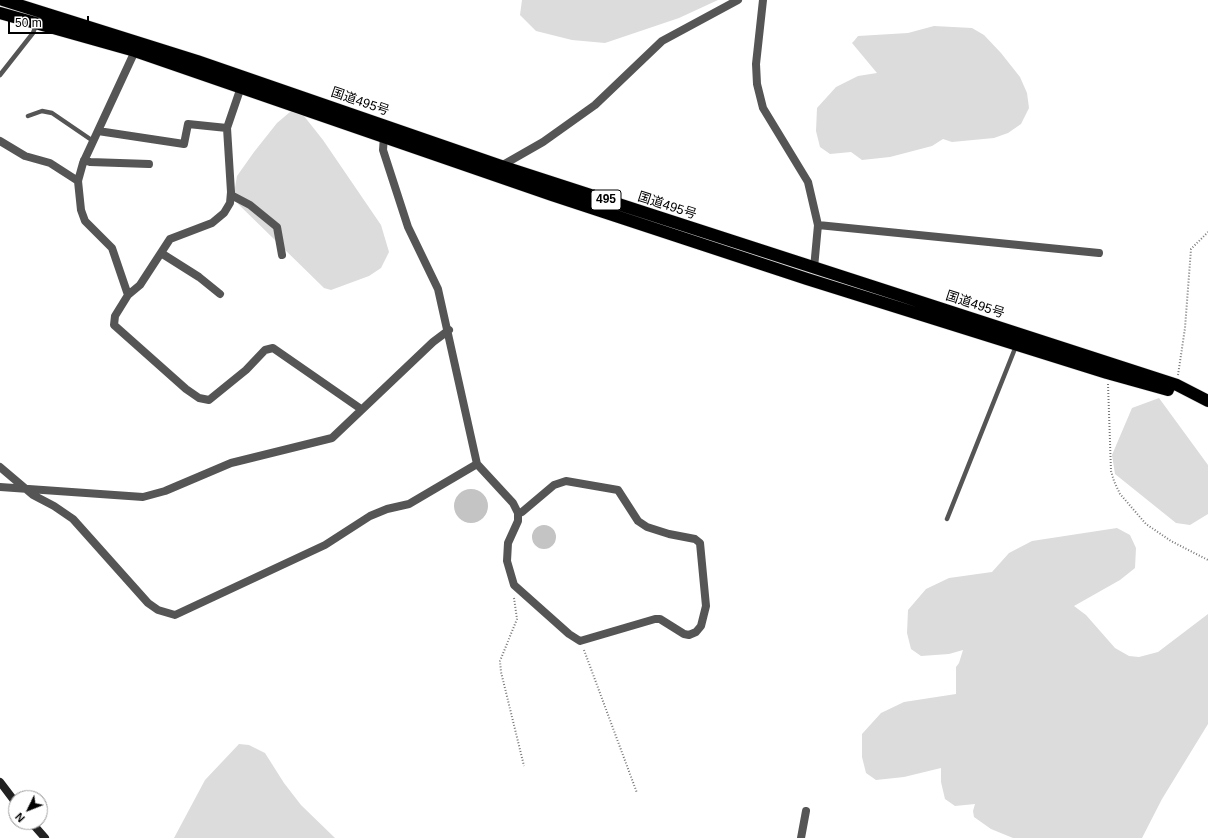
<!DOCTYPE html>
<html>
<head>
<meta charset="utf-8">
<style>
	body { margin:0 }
	#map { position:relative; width:1208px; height:838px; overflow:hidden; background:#fff; font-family:Helvetica,sans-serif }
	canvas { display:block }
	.north { position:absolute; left:8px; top:790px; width:40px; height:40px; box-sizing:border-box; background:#fff; border:1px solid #999; border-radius:50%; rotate:227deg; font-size:11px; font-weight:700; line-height:16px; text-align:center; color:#000 }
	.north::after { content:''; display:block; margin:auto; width:14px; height:18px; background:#000; clip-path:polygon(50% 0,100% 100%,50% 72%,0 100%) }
	.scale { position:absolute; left:8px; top:16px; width:81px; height:18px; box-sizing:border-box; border:2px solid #000; border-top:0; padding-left:5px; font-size:12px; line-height:14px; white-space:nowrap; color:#000; -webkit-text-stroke:3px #fff; paint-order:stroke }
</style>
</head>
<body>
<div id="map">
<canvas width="1208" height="838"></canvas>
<div class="north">N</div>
<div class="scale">50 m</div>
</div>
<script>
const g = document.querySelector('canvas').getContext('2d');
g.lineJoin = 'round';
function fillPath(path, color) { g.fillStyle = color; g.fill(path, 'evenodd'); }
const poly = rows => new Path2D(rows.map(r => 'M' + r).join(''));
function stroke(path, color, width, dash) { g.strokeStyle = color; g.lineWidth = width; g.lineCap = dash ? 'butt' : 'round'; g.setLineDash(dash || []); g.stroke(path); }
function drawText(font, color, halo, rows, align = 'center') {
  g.font = font + ' Helvetica,"Noto Sans JP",sans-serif'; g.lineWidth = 3.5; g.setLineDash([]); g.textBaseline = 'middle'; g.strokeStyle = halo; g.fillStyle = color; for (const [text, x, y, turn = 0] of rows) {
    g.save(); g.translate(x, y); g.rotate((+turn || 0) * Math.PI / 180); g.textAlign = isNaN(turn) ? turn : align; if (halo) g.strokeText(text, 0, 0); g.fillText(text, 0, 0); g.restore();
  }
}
fillPath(poly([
	[522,0,718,0,679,18,605,43,572,40,536,31,520,15],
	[934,26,972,28,984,35,1001,53,1020,77,1027,93,1029,108,1021,124,1008,133,994,138,952,142,943,139,932,146,890,157,862,160,851,152,830,154,820,147,816,131,817,108,836,87,858,76,877,73,852,43,854,41,858,36,908,33],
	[300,111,323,140,381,225,389,252,381,268,369,276,331,290,324,288,233,199,237,176,254,152,277,123,290,112],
	[1159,398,1208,465,1208,514,1190,525,1176,523,1115,474,1112,455,1132,408],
	[1117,528,1130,535,1136,548,1135,568,1120,580,1074,606,1086,615,1115,648,1129,656,1139,657,1158,652,1208,614,1208,724,1162,799,1142,838,1013,838,991,829,974,817,973,811,975,804,955,806,945,799,941,782,941,768,904,777,876,780,866,773,862,757,862,734,881,713,904,702,956,694,956,667,959,663,963,650,949,654,921,656,911,649,907,633,908,610,926,589,949,578,992,572,1009,553,1032,541],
	[239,744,249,745,265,753,284,783,301,805,335,838,174,838,205,780]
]), '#dcdcdc');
fillPath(poly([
	'454 506a17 17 0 1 1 34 0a17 17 0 1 1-34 0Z',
	'532 537a12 12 0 1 1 24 0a12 12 0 1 1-24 0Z'
]), '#c4c4c4');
const highway = poly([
	[3,0,197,61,501,166,1177,385,1208,401],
	[0,13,135,51,552,195,807,279,1107,373,1168,390]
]);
stroke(highway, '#dbdbdb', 13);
stroke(poly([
	[1178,375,1185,328,1191,249,1208,232],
	[1108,384,1111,471,1114,481,1120,494,1146,524,1171,541,1208,560],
	[514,598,517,619,500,661,501,672,524,766],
	[584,650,637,793]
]), '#777', 2, [1, 2]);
stroke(poly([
	[0,75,33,33,36,25],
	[28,116,42,111,52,113,93,141],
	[947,519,1016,346]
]), '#555', 4.5);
stroke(poly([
	[763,0,756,64,757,84,763,108,808,182,818,225,814,268],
	[135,51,83,163,78,181,81,210,85,221,112,248,128,295,115,316,114,325,186,389,199,398,209,400,246,370,265,350,273,348,361,409],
	[98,131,184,144,188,124,227,128],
	[384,136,383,150,408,227,438,289,477,464,513,503,518,513,518,521,508,543,507,561,514,585,569,634,580,641,655,619,660,619,684,634,689,635,696,632,701,626,706,606,700,543,695,539,669,534,647,527,638,521,618,490,566,481,554,485,522,512,518,513],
	[0,141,25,156,50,163,78,181],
	[84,160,90,162,149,164],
	[501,166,543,142,595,105,662,41,738,0],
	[231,195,250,205,277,227,282,255],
	[818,225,1099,253],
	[161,253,199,277,220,294],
	[128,295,140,285,170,239,212,223,224,213,230,203,231,192,227,128,241,87],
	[0,467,33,495,54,506,73,519,148,603,158,610,175,615,325,545,370,516,387,509,409,504,477,464],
	[0,487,143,497,165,491,231,463,332,438,433,342,449,330],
	[801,838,806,811]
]), '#555', 8);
stroke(poly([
	[0,782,16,803],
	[31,822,45,838]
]), '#222', 8);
stroke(highway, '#000', 12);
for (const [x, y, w] of [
	[606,200,30]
]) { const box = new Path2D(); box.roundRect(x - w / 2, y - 10, w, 20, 3); g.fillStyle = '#fff'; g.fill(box); stroke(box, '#000', 1); }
drawText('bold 12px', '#000', null, [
	["495",606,200]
]);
drawText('13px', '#000', '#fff', [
	["国道495号",360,102,19],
	["国道495号",667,206,18],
	["国道495号",975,305,18]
]);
</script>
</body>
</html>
